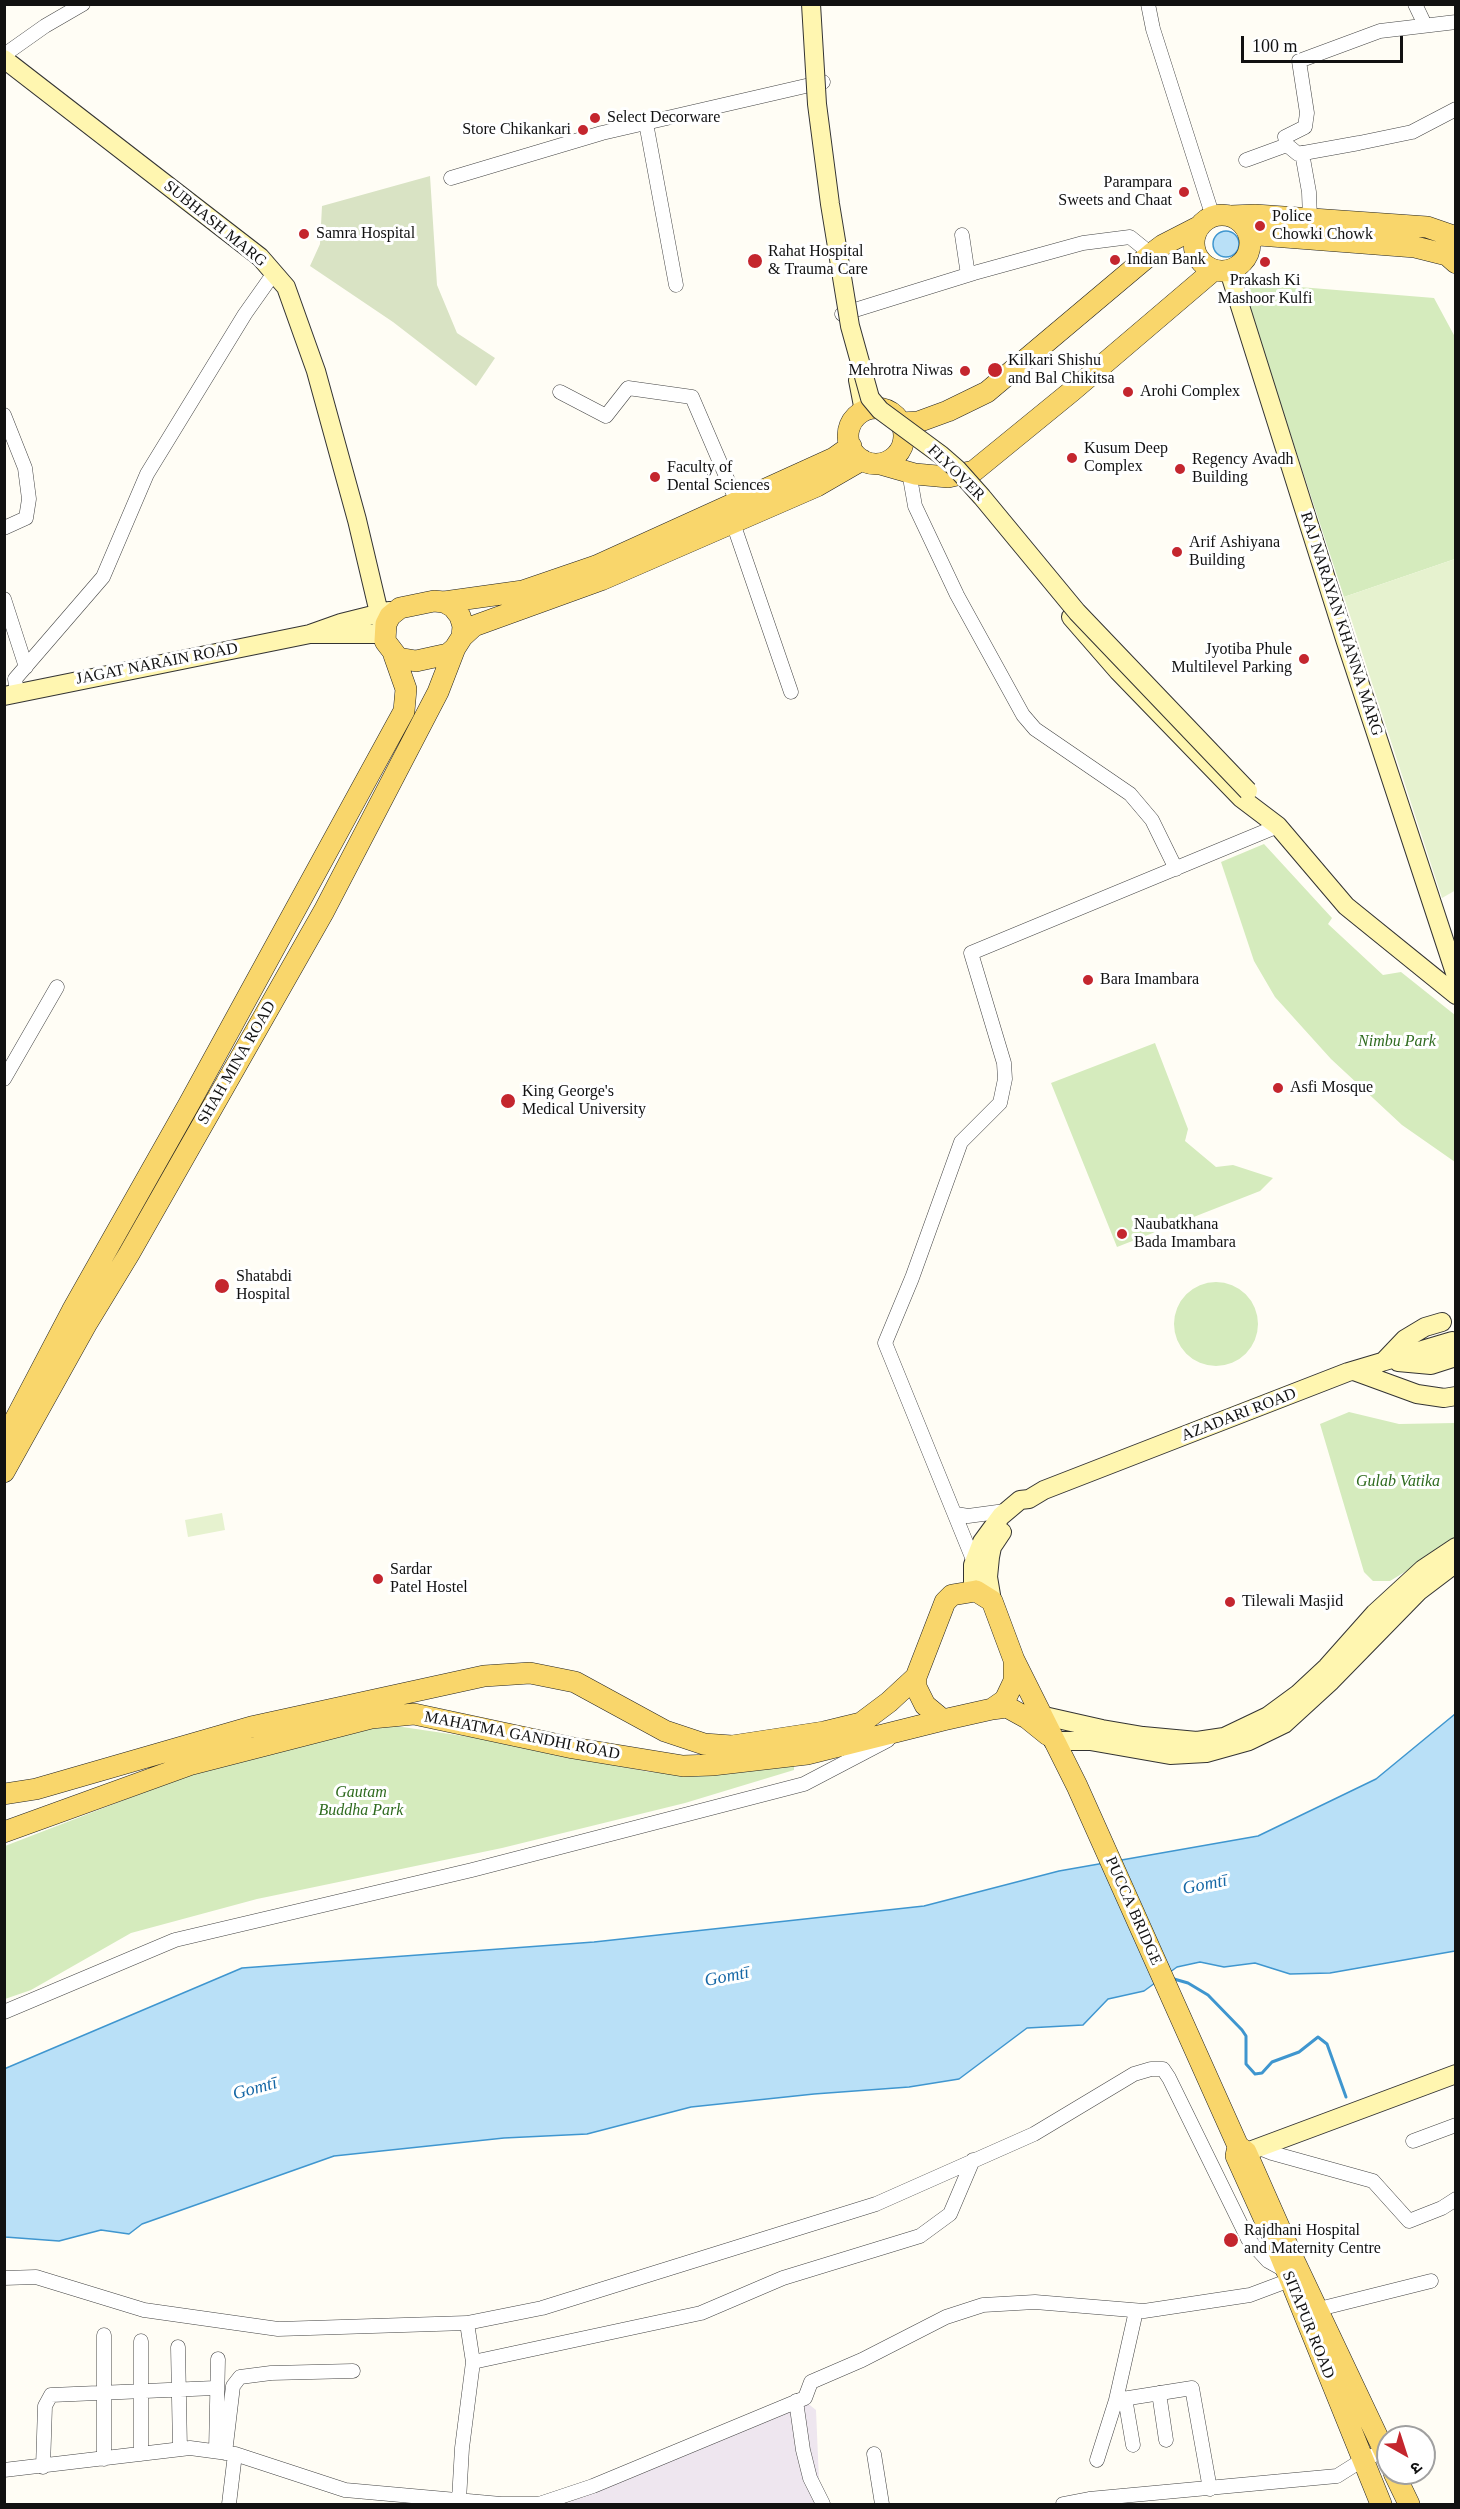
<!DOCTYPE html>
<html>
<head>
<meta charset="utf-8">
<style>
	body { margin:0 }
	#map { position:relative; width:1460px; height:2509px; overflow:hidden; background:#fffdf5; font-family:"Times New Roman","Noto Sans Devanagari",serif }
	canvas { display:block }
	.frame { position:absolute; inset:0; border:6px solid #111; pointer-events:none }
	.north { position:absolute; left:1376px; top:2425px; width:60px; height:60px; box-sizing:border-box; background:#fff; border:2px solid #a0a0a0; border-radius:50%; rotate:141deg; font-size:16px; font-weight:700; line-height:24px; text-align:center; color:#111 }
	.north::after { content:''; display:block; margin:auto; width:21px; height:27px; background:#c4262e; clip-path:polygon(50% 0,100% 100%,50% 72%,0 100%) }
	.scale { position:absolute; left:1241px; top:36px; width:162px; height:27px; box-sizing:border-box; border:3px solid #111; border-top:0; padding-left:8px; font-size:18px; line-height:21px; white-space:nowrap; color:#111; -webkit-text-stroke:4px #fff; paint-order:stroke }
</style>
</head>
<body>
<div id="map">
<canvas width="1460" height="2509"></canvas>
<div class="frame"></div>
<div class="north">उ</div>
<div class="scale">100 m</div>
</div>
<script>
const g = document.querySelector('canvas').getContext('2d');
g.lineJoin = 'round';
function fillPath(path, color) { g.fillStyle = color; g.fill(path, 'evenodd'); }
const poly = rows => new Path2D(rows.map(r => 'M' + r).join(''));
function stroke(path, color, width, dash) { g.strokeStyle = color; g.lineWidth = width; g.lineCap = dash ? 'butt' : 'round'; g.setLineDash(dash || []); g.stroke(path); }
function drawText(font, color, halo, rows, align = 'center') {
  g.font = font + ' "Times New Roman",serif'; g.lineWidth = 6; g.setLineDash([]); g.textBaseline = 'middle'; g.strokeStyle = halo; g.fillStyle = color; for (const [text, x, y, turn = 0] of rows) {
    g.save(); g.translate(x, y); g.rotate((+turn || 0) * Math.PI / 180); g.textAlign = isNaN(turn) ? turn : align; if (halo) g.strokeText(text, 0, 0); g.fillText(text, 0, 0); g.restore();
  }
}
fillPath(poly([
	[806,2402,816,2410,820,2504,565,2504]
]), '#eee6ef');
fillPath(poly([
	[1251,283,1434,298,1455,337,1455,559,1344,597,1244,292],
	[1264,844,1332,918,1328,924,1383,975,1401,972,1455,1015,1455,1162,1402,1125,1331,1059,1275,997,1254,961,1221,862],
	[1155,1043,1188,1129,1185,1141,1216,1167,1233,1165,1273,1178,1260,1191,1117,1247,1051,1083],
	'1174 1324a42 42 0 1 1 84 0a42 42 0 1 1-84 0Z',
	[1349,1412,1399,1424,1455,1423,1455,1541,1390,1581,1373,1581,1364,1572,1320,1424],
	[389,1725,497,1741,649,1772,696,1774,794,1761,794,1770,685,1803,502,1848,257,1899,131,1933,31,1990,5,1999,5,1846,189,1775,346,1728]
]), '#d5ebbd');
fillPath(poly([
	[430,176,437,285,457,333,495,358,476,386,393,322,310,266,320,244,322,206]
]), '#d9e3c4');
fillPath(poly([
	[1455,559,1456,890,1442,898,1344,597],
	[222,1513,225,1530,188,1537,185,1520]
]), '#e6f2cf');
const water = poly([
	'1213 244a13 13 0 1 1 26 0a13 13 0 1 1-26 0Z',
	[1455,1714,1455,1951,1330,1973,1290,1974,1255,1963,1224,1967,1200,1962,1177,1967,1144,1991,1108,1999,1083,2025,1027,2028,959,2079,909,2087,814,2094,691,2107,587,2134,504,2138,334,2156,142,2224,129,2234,101,2230,59,2241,5,2237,4,2069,242,1968,594,1942,924,1906,1059,1871,1258,1836,1376,1779,1455,1714]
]);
fillPath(water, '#b9e0f7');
stroke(water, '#3f96cf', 1.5);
stroke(poly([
	[1174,1979,1188,1983,1208,1995,1242,2030,1246,2036,1246,2064,1255,2074,1262,2073,1272,2062,1299,2052,1318,2037,1327,2044,1346,2097]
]), '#3f96cf', 3);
const street = poly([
	[1148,4,1153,29,1213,217],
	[1415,4,1425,25],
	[4,55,45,26,83,4],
	[646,123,676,285],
	[1287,145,1298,154,1359,143,1412,132,1456,109],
	[1302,153,1309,192,1310,219],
	[1246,160,1287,145,1285,137,1305,127,1307,113,1299,61,1380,31,1456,22],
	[451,178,602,133,823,82],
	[962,235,968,275],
	[842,314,974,273,1083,243,1130,237,1151,254],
	[560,392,606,416,628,388,692,397,737,502],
	[4,415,25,468,29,499,26,518,4,528],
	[909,472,915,506,957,595,1023,715,1035,729,1130,794,1152,820,1176,869],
	[733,523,791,692],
	[4,599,26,667],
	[17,693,15,679,103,577,147,474,245,314,274,273],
	[4,1079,57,987],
	[956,1514,968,1516,1005,1511],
	[974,1562,885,1343,912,1278,961,1142,1000,1103,1005,1079,1004,1063,971,953,1278,826],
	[4,2012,175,1940,472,1870,804,1784,888,1740],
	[1413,2141,1456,2125],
	[1257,2147,1272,2153,1373,2181,1409,2221,1442,2208,1456,2199],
	[4,2278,36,2277,144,2310,278,2329,467,2323],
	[1319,2309,1431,2281],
	[141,2341,141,2454],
	[178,2347,180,2449],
	[473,2362,467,2323,542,2308,876,2204,1034,2134,1134,2074,1151,2069,1163,2069,1169,2078,1248,2239,1268,2261,1286,2271],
	[1159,2393,1166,2440],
	[1125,2398,1133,2445],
	[1116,2400,1192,2388,1210,2489],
	[796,2401,803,2450,810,2478,823,2504],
	[216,2451,218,2359],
	[225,2453,233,2386,240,2377,271,2373,353,2371],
	[874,2454,882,2504],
	[104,2459,104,2335],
	[1097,2460,1116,2400,1136,2311],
	[43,2467,45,2406,51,2395,215,2388],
	[4,2470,190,2448,235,2454,345,2490,501,2504,539,2504,593,2486,805,2398,811,2382,862,2360,946,2317,983,2305,1035,2302,1144,2311,1250,2295,1290,2280],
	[459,2500,462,2448,473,2362,701,2313,783,2278,920,2236,950,2214,973,2160],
	[229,2504,235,2454],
	[1063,2504,1089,2499,1337,2476,1364,2459,1385,2451]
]);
const secondary = poly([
	[4,59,260,257,286,287,316,371,357,520,384,634,310,634],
	[1229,271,1345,639,1456,976],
	[858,380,864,411],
	[1071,617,1118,671,1241,798,1278,826,1346,906,1456,995],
	[4,696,310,634,341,623,389,611],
	[1385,1360,1405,1339,1425,1327,1442,1322],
	[1398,1362,1431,1365,1456,1357],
	[1354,1371,1417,1394,1444,1398,1456,1396],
	[973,1591,973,1565,982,1542,1001,1516,1020,1500,1029,1499,1044,1490,1348,1372,1452,1341],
	[992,1601,988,1577,990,1557,992,1547,1002,1532],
	[1040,1715,1102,1729,1143,1736,1197,1741,1224,1737,1268,1716,1298,1694,1327,1667,1375,1613,1423,1569,1456,1547],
	[1053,1741,1090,1741,1170,1755,1206,1753,1249,1741,1284,1724,1331,1681,1419,1591,1456,1563],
	[1236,2156,1456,2074]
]);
const primary = poly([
	'1194 243a28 28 0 1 1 56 0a28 28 0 1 1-56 0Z',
	[1231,216,1255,215,1427,227,1456,237],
	[1250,240,1259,235,1415,247,1447,255,1456,263],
	'848 436a28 28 0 1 1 56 0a28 28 0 1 1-56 0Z',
	[901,423,918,422,948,411,987,392,1151,254,1163,245,1200,226],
	[880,464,915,474,948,477,974,471,1072,391,1214,270],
	[434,601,444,602,453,607,460,616,463,626,462,637,455,648,448,654,416,661,398,658,385,641,386,624,390,616,400,608,434,601],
	[444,602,523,591,596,566,834,458,851,446],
	[462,637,474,626,601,580,817,486,862,460],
	[6,1437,72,1311,189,1104,404,711,406,689,394,655],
	[4,1472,87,1323,129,1254,324,911,438,692,455,648],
	[976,1591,992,1601,1014,1660,1014,1681,1005,1700,992,1709,943,1720,925,1705,916,1687,916,1677,945,1602,952,1595,976,1591],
	[1014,1660,1077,1786,1238,2146],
	[992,1709,1007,1707,1027,1718,1048,1735],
	[4,1794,36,1789,251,1727,484,1676,530,1673,575,1682,665,1731,704,1744,732,1746,824,1732,861,1723,889,1702,916,1677],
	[4,1832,192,1764,371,1718,414,1714,573,1748,683,1766,712,1765,807,1754,943,1720],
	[1394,2473,1409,2504],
	[1381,2504,1277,2247,1236,2156,1238,2146,1246,2152,1291,2254,1388,2459]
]);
stroke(street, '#444', 15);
stroke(secondary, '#333', 20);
stroke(primary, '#222', 22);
stroke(street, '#fff', 14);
stroke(secondary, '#fff6b0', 18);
stroke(primary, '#f9d66b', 21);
const secondaryBridge = poly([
	[811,4,817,104,830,204,850,326,870,398,880,410,941,455,957,469,982,497,1077,612,1248,791]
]);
stroke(secondaryBridge, '#333', 20, []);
stroke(secondaryBridge, '#fff6b0', 18);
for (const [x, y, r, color] of [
	[595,118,6,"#c4262e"],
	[583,130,6,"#c4262e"],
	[1184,192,6,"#c4262e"],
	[1260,226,6,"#c4262e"],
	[304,234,6,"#c4262e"],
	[1115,260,6,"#c4262e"],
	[755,261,8,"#c4262e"],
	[1265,262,6,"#c4262e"],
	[995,370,8,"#c4262e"],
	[965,371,6,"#c4262e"],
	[1128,392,6,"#c4262e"],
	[1072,458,6,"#c4262e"],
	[1180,469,6,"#c4262e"],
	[655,477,6,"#c4262e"],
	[1177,552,6,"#c4262e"],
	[1304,659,6,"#c4262e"],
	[1088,980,6,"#c4262e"],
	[1278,1088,6,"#c4262e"],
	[508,1101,8,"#c4262e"],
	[1122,1234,6,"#c4262e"],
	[222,1286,8,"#c4262e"],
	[378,1579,6,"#c4262e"],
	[1230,1602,6,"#c4262e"],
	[1231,2240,8,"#c4262e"]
]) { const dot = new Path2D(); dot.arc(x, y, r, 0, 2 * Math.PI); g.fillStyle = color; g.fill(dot); stroke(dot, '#fff', 2); }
drawText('16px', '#111', '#fff', [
	["Select Decorware",607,118],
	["Store Chikankari",571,130,"right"],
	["Parampara",1172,183,"right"],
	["Sweets and Chaat",1172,201,"right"],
	["Police",1272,217],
	["Chowki Chowk",1272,235],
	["Samra Hospital",316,234],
	["Rahat Hospital",768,252],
	["& Trauma Care",768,270],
	["Indian Bank",1127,260],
	["Prakash Ki",1265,281,"center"],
	["Mashoor Kulfi",1265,299,"center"],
	["Kilkari Shishu",1008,361],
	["and Bal Chikitsa",1008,379],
	["Mehrotra Niwas",953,371,"right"],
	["Arohi Complex",1140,392],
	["Kusum Deep",1084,449],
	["Complex",1084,467],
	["Regency Avadh",1192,460],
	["Building",1192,478],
	["Faculty of",667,468],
	["Dental Sciences",667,486],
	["Arif Ashiyana",1189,543],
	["Building",1189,561],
	["Jyotiba Phule",1292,650,"right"],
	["Multilevel Parking",1292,668,"right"],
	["Bara Imambara",1100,980],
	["Asfi Mosque",1290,1088],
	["King George's",522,1092],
	["Medical University",522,1110],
	["Naubatkhana",1134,1225],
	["Bada Imambara",1134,1243],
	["Shatabdi",236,1277],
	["Hospital",236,1295],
	["Sardar",390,1570],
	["Patel Hostel",390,1588],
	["Tilewali Masjid",1242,1602],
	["Rajdhani Hospital",1244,2231],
	["and Maternity Centre",1244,2249]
], 'left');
drawText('16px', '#111', '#fff', [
	["SUBHASH MARG",215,224,39],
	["FLYOVER",956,473,44],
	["RAJ NARAYAN KHANNA MARG",1341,624,72],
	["JAGAT NARAIN ROAD",157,664,-11],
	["SHAH MINA ROAD",237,1063,-60],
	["AZADARI ROAD",1239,1415,-21],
	["MAHATMA GANDHI ROAD",522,1736,11],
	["PUCCA BRIDGE",1133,1911,66],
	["SITAPUR ROAD",1308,2325,68]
]);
drawText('italic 16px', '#2f6b1f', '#fff', [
	["Nimbu Park",1397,1042],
	["Gulab Vatika",1398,1482],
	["Gautam",361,1793],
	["Buddha Park",361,1811]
]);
drawText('italic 18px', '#1768a6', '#fff', [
	["Gomtī",1205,1885,-11],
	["Gomtī",727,1977,-11],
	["Gomtī",255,2089,-15]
]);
</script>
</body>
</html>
